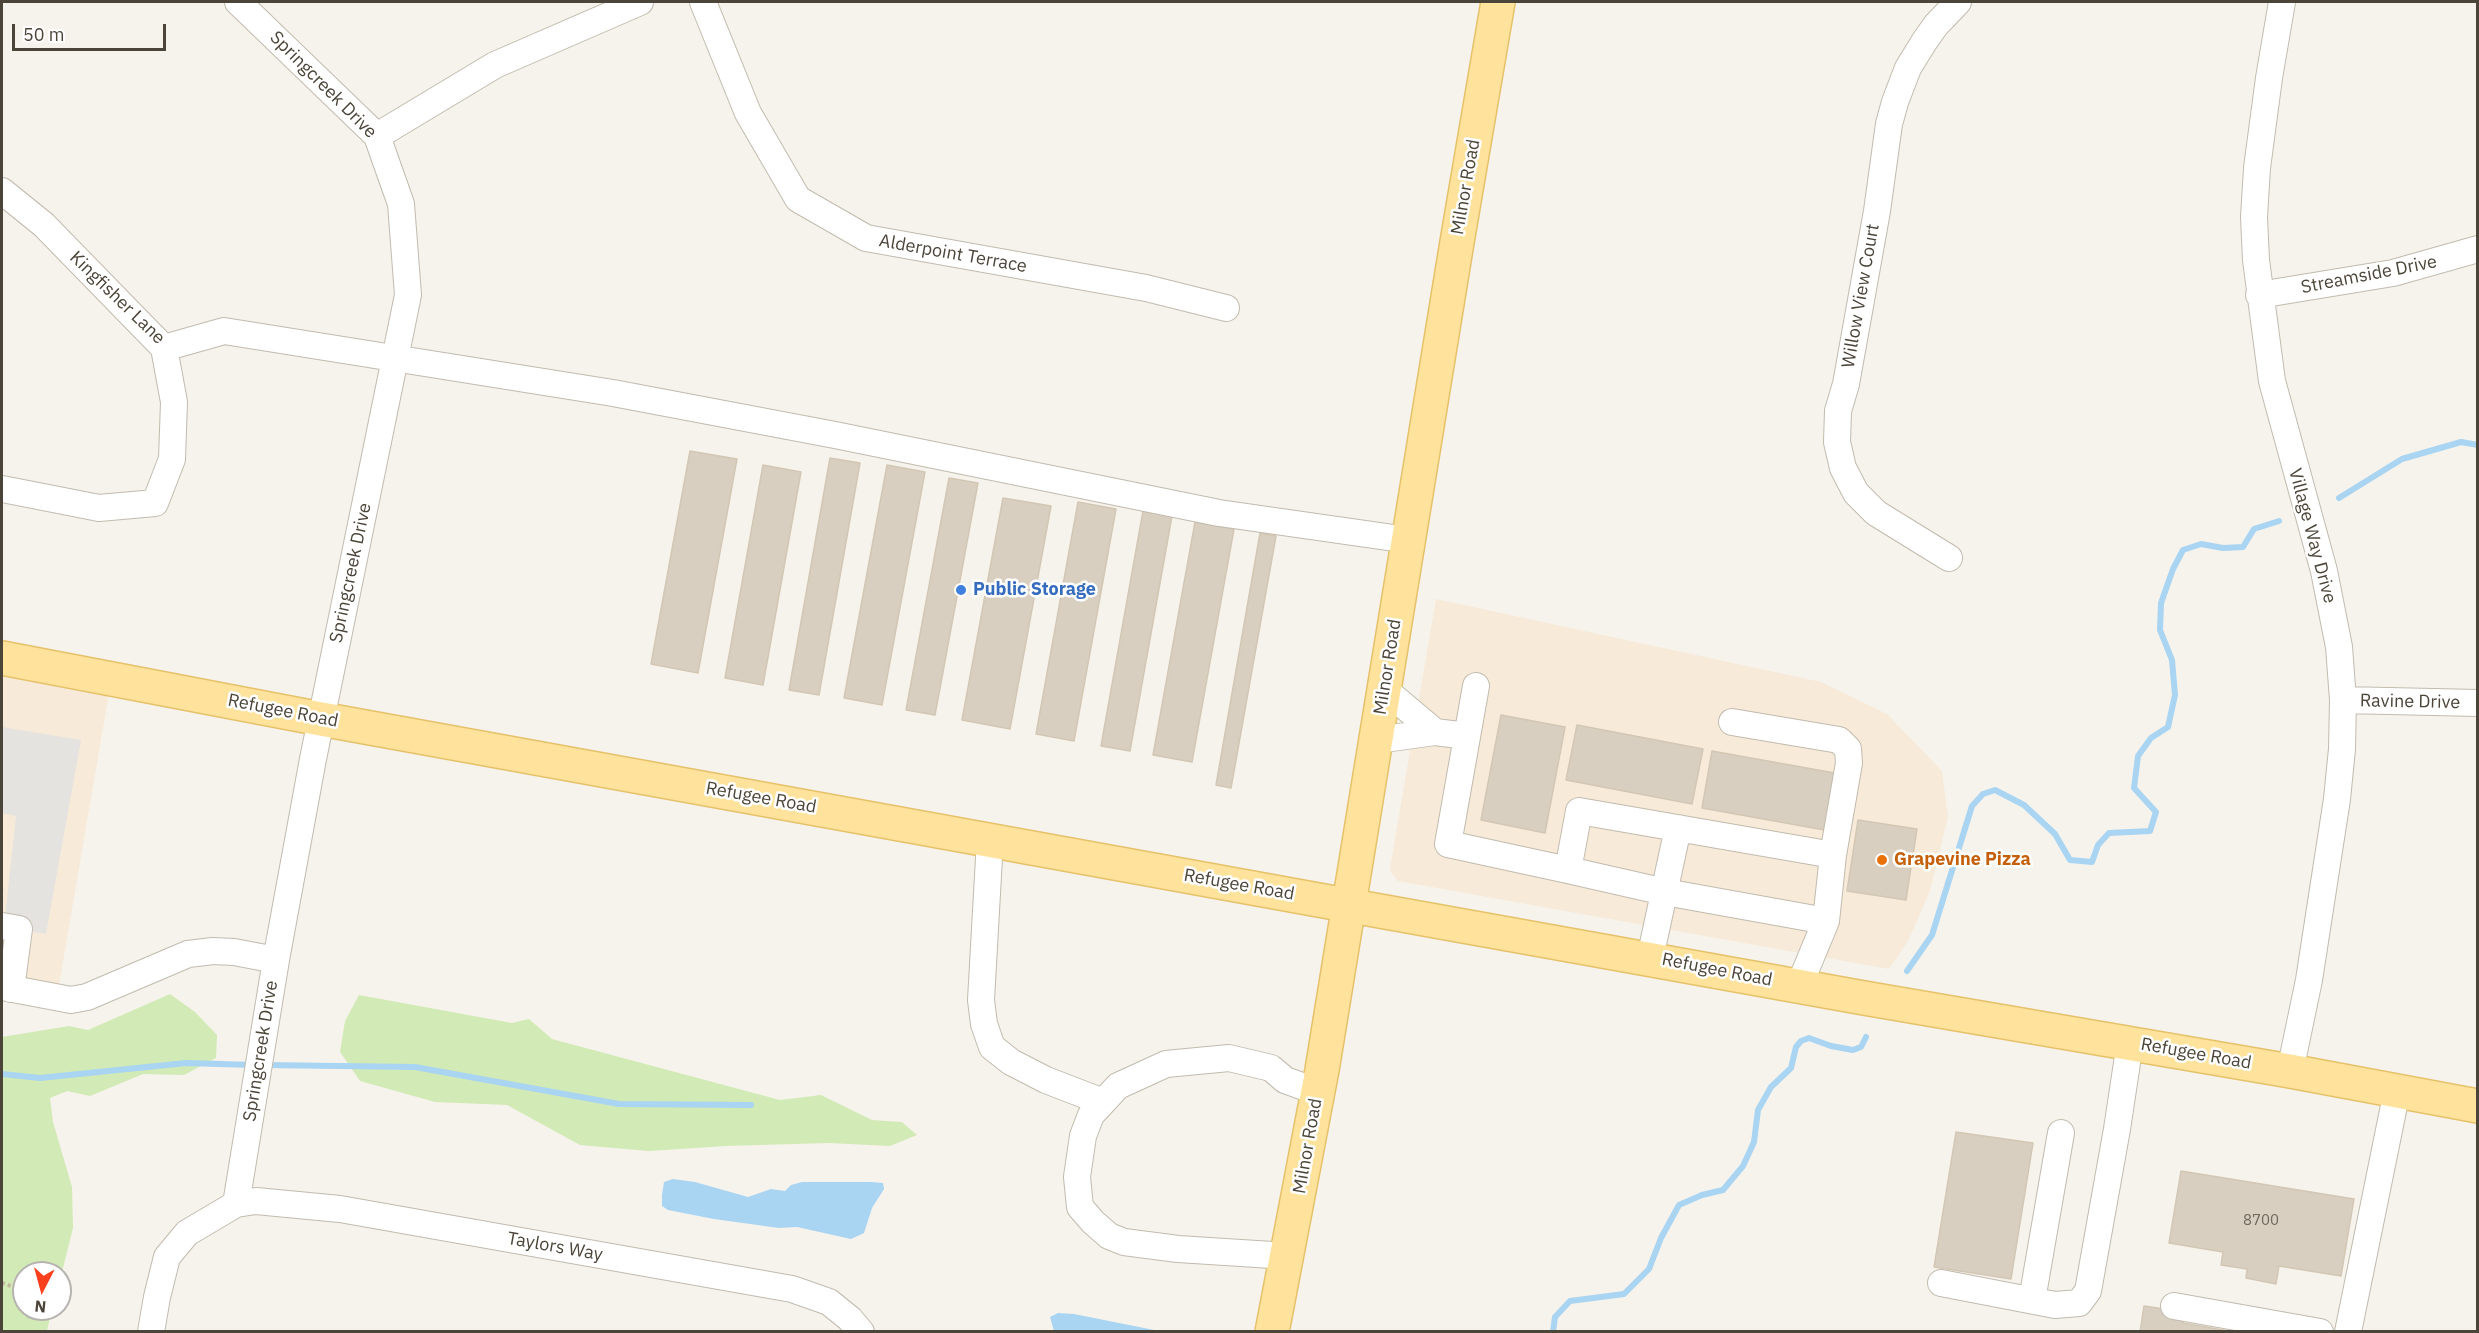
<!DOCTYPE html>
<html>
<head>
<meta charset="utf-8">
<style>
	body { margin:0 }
	#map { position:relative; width:2479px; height:1333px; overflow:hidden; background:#f6f3ec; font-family:"IBM Plex Sans",sans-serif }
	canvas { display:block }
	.frame { position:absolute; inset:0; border:3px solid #4b4439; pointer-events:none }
	.north { position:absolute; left:12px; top:1261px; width:60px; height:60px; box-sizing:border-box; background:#fff; border:2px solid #b7b4b0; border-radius:50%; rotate:186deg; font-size:16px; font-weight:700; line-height:24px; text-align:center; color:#4b4439 }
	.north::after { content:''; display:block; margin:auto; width:21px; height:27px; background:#fc3f1d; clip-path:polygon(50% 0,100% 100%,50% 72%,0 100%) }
	.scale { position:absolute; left:12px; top:24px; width:154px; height:27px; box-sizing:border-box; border:3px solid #4b4439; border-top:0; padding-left:8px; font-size:18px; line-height:21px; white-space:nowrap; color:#4b4439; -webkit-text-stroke:4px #fff; paint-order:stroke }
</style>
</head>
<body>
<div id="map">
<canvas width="2479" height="1333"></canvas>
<div class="frame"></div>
<div class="north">N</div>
<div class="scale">50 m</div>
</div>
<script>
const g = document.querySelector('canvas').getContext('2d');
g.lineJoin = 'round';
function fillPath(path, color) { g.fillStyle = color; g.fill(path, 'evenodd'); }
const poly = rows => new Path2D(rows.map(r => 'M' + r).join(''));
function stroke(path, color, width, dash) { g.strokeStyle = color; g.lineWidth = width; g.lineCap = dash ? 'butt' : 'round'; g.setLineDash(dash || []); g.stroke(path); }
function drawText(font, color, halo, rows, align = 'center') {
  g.font = font + ' "IBM Plex Sans",sans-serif'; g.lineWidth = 5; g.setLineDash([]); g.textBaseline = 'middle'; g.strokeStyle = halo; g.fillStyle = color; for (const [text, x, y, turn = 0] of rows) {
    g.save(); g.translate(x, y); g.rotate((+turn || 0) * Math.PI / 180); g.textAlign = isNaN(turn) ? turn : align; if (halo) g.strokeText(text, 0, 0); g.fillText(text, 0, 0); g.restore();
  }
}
fillPath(poly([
	[1436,599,1821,682,1887,714,1942,771,1948,817,1930,891,1908,941,1889,969,1398,881,1390,871,1391,862],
	[2,675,109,693,58,991,2,981]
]), '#f7ead8');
fillPath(poly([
	[170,994,195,1012,217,1035,216,1058,184,1075,143,1074,90,1096,67,1091,50,1098,53,1122,72,1187,73,1228,60,1280,60,1273,24,1273,24,1309,52,1309,47,1331,2,1331,2,1037,69,1026,88,1030],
	[359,995,512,1023,529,1019,552,1039,780,1100,821,1095,872,1120,902,1122,917,1135,890,1146,829,1143,726,1146,649,1151,580,1145,507,1105,435,1102,360,1081,340,1052,345,1021]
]), '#d2eab5');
fillPath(poly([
	[2,727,81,740,46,934,4,927,16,816,2,813]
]), '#e5e3e0');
fillPath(poly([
	[673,1179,695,1182,748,1197,771,1189,785,1191,791,1185,802,1182,871,1182,883,1183,884,1189,872,1208,864,1233,851,1239,797,1227,779,1228,714,1219,668,1210,662,1206,662,1195,664,1182],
	[1058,1313,1074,1314,1159,1331,1054,1331,1050,1317]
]), '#a9d4f2');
stroke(poly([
	[2339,498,2402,459,2461,442,2478,445],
	[1907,971,1932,935,1972,806,1983,794,1995,790,2024,805,2055,834,2070,860,2092,862,2098,845,2109,833,2150,831,2156,812,2134,788,2138,756,2151,738,2168,727,2175,695,2172,660,2160,630,2161,603,2173,569,2183,550,2201,544,2223,548,2243,547,2254,529,2279,521],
	[263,1065,415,1067,619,1104,751,1105],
	[2,1074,40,1078,186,1063,253,1065],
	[1553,1332,1555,1317,1570,1301,1624,1294,1649,1269,1661,1238,1679,1205,1702,1195,1723,1190,1743,1166,1754,1142,1758,1110,1771,1087,1791,1068,1796,1047,1801,1041,1809,1038,1831,1046,1853,1050,1861,1047,1866,1037]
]), '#a9d4f2', 6);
const building = poly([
	[690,451,737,459,698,673,651,664,690,451],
	[830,458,860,463,819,695,789,690,830,458],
	[763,465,801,472,763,685,725,678,763,465],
	[887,465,925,472,882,705,844,698,887,465],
	[949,478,978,483,935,715,906,710,949,478],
	[1003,498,1051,506,1010,729,962,720,1003,498],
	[1078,502,1116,509,1074,741,1036,734,1078,502],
	[1143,511,1172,516,1130,751,1101,746,1143,511],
	[1195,522,1234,529,1192,762,1153,755,1195,522],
	[1260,533,1276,536,1231,788,1216,785,1260,533],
	[1501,715,1565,727,1545,833,1481,820,1501,715],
	[1577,725,1703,749,1692,804,1566,780,1577,725],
	[1712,751,1840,774,1830,831,1702,808,1712,751],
	[1858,820,1917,829,1906,900,1847,891,1858,820],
	[1956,1132,2033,1143,2011,1279,1934,1267,1956,1132],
	[2181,1171,2354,1199,2341,1276,2279,1266,2276,1284,2246,1278,2247,1269,2221,1265,2223,1252,2169,1243,2181,1171],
	[2144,1306,2184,1312,2183,1323,2234,1332,2140,1332,2144,1306]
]);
fillPath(building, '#d8cfc1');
stroke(building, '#d3c7b4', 1.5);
const minor = poly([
	[703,2,748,113,798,199,866,238,1146,288,1226,308],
	[2282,2,2269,78,2257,168,2254,217,2256,260,2272,381,2324,571,2339,647,2343,700,2342,749,2337,799,2309,980,2290,1071],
	[377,136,495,65,640,2],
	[2,191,44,225,164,348],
	[2259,295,2393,273,2478,249],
	[164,348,224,331,613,393,835,435,1219,513,1408,540],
	[2,489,99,508,155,503,172,459,174,402,164,348],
	[1949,558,1876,513,1856,493,1843,468,1837,442,1838,411,1846,384,1877,211,1889,124,1895,102,1908,68,1924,42,1936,25,1958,2],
	[1476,686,1448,844,1568,870,1579,811,1833,855,1826,921,1799,986],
	[1384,689,1435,732],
	[2343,700,2478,703],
	[1732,722,1839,740,1848,749,1849,763,1833,855],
	[1377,740,1435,732,1467,736],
	[990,840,981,1000,984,1024,992,1047,1011,1062,1046,1080,1103,1102],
	[1568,870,1665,892,1826,921],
	[2,926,19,929,11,989],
	[1650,958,1678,828],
	[2,987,71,1000,87,997,188,954,213,951,234,952,276,960],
	[236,1204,276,960,313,759,408,295,401,204,377,136,238,2],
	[1288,1256,1178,1249,1124,1242,1109,1236,1093,1222,1080,1207,1077,1177,1083,1136,1091,1115,1118,1086,1166,1064,1229,1058,1271,1068,1285,1080,1318,1092],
	[1941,1283,2055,1305,2079,1303,2088,1291,2117,1129,2130,1043],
	[2032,1300,2061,1133],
	[2174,1306,2320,1332],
	[151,1332,157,1297,167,1257,187,1233,236,1204,256,1201,340,1209,792,1289,829,1302,850,1319,861,1332],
	[2348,1332,2397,1091]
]);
const major = poly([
	[2,658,321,719,1313,899,1864,998,2290,1071,2478,1106],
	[1272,1332,1322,1070,1457,242,1498,2]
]);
stroke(minor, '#c2bbae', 28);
stroke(major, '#e6c16a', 36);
stroke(poly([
	[2,1283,23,1290]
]), '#c4b79f', 4, [3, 3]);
stroke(minor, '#fff', 26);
stroke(major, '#ffe39c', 33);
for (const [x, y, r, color] of [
	[961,590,6,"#3f7fe0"],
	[1882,860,6,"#e8710a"]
]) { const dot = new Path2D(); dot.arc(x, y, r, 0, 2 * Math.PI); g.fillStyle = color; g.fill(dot); stroke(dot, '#fff', 2); }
drawText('15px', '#6e675b', null, [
	["8700",2261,1221]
]);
drawText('18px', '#4b4439', '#fff', [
	["Springcreek Drive",323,85,45],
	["Milnor Road",1466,187,-80],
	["Alderpoint Terrace",953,254,10],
	["Streamside Drive",2369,275,-11],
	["Willow View Court",1861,296,-80],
	["Kingfisher Lane",117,298,44],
	["Village Way Drive",2312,536,75],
	["Springcreek Drive",351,573,-78],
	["Milnor Road",1388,667,-81],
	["Ravine Drive",2410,702,1],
	["Refugee Road",283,711,11],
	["Refugee Road",761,798,10],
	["Refugee Road",1239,885,10],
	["Refugee Road",1717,970,11],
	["Springcreek Drive",261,1051,-81],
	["Refugee Road",2196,1054,10],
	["Milnor Road",1308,1146,-80],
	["Taylors Way",555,1247,10]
]);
drawText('bold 18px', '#366cbe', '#fff', [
	["Public Storage",973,590]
], 'left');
drawText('bold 18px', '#c56008', '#fff', [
	["Grapevine Pizza",1894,860]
], 'left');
</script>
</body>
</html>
